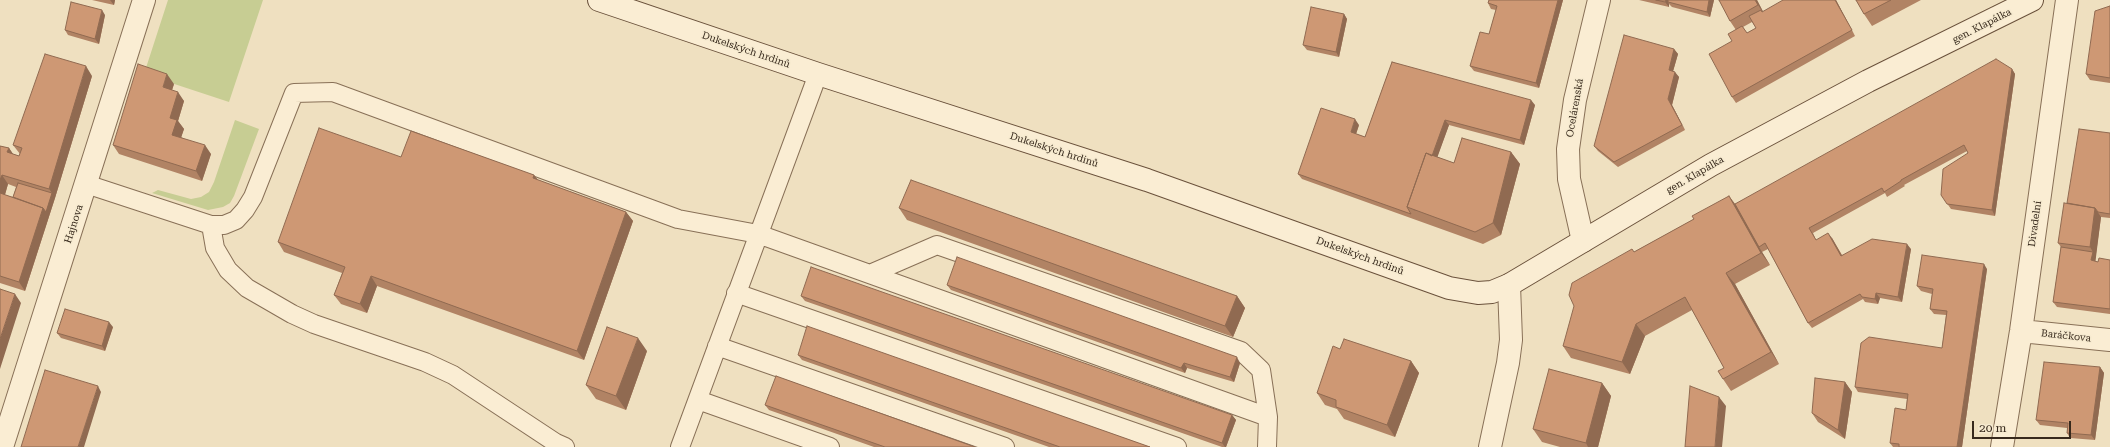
<!DOCTYPE html>
<html>
<head>
<meta charset="utf-8">
<style>
	body { margin:0 }
	#map { position:relative; width:2110px; height:447px; overflow:hidden; background:#efe0c0; font-family:"Roboto Serif",serif }
	canvas { display:block }
	.scale { position:absolute; left:1972px; top:421px; width:99px; height:18px; box-sizing:border-box; border:2px solid #37291c; border-top:0; padding-left:5px; font-size:12px; line-height:14px; white-space:nowrap; color:#37291c; -webkit-text-stroke:3px #f6eacf; paint-order:stroke }
</style>
</head>
<body>
<div id="map">
<canvas width="2110" height="447"></canvas>
<div class="scale">20 m</div>
</div>
<script>
const g = document.querySelector('canvas').getContext('2d');
g.lineJoin = 'round';
function fillPath(path, color) { g.fillStyle = color; g.fill(path, 'evenodd'); }
const poly = rows => new Path2D(rows.map(r => 'M' + r).join(''));
function stroke(path, color, width, dash) { g.strokeStyle = color; g.lineWidth = width; g.lineCap = dash ? 'butt' : 'round'; g.setLineDash(dash || []); g.stroke(path); }
function drawText(font, color, halo, rows, align = 'center') {
  g.font = font + ' "Roboto Serif",serif'; g.lineWidth = 3; g.setLineDash([]); g.textBaseline = 'middle'; g.strokeStyle = halo; g.fillStyle = color; for (const [text, x, y, turn = 0] of rows) {
    g.save(); g.translate(x, y); g.rotate((+turn || 0) * Math.PI / 180); g.textAlign = isNaN(turn) ? turn : align; if (halo) g.strokeText(text, 0, 0); g.fillText(text, 0, 0); g.restore();
  }
}
fillPath(poly([
	[168,0,263,0,229,102,144,74],
	[235,120,259,129,234,196,230,203,223,207,208,210,152,193,158,190,191,199,201,197,209,192,214,182]
]), '#c7cd93');
const service = poly([
	[86,184,211,225,215,248,228,270,247,288,292,314,314,324,425,362,453,375,556,443,565,447],
	[211,225,224,225,236,220,245,210,253,197,294,93,333,92,678,219,758,234,1268,417],
	[870,274,937,245,1241,351,1261,370,1268,417,1267,447],
	[736,293,1177,447],
	[717,346,1005,447],
	[698,400,830,447],
	[680,447,818,74]
]);
const minor = poly([
	[1583,241,1569,179,1568,149,1575,100,1599,0],
	[2021,331,2110,340],
	[2,447,144,0],
	[2002,447,2021,331,2067,0]
]);
const tertiary = poly([
	[1490,447,1508,363,1511,340,1509,285]
]);
const secondary = poly([
	[599,0,818,74,1147,180,1449,288,1478,293,1492,292,1509,285,1711,165,1868,81,2032,0]
]);
stroke(service, '#887057', 20);
stroke(minor, '#887057', 24);
stroke(tertiary, '#887057', 24);
stroke(secondary, '#6a513b', 24);
stroke(service, '#faedd3', 18);
stroke(minor, '#faedd3', 22);
stroke(tertiary, '#faedd3', 22);
stroke(secondary, '#faedd3', 22);
fillPath(poly([
	[92,0,115,0,114,5],
	[1563,0,1539,88,1474,71,1470,66,1489,34,1496,10,1491,9,1488,3],
	[1639,0,1714,0,1710,17,1672,7,1669,4,1669,7],
	[1719,0,1757,0,1763,12,1836,0,1855,36,1736,103,1732,97,1732,41,1736,30,1730,21],
	[1752,22,1756,28,1747,33,1743,27],
	[1856,0,1921,0,1872,26,1864,14],
	[2110,6,2110,83,2090,80,2086,74],
	[1344,14,1347,19,1339,57,1307,50,1303,45],
	[105,15,99,44,68,35,65,30],
	[1674,49,1678,54,1673,71,1679,77,1672,105,1685,130,1618,167,1598,151,1594,146],
	[1392,62,1535,105,1524,145,1449,125,1437,157,1454,163,1511,152,1520,164,1501,235,1483,244,1302,179,1298,174,1359,125,1356,134,1365,137],
	[2012,69,2015,74,1995,216,1951,209,1941,195,1968,153,1967,151,1904,185,1905,186,1887,197,1885,193,1813,233,1816,240,1832,238,1842,255,1911,249,1902,302,1880,298,1878,304,1865,302,1863,299,1812,328,1808,323,1768,249,1762,252,1770,265,1735,284,1779,364,1731,391,1723,379,1724,368,1692,310,1645,336,1630,374,1571,358,1563,346,1634,252,1694,219,1729,196,1735,204],
	[92,76,55,198,25,291,0,283,0,146,9,148,13,154,19,156,20,154,13,145],
	[8,184,16,187,13,197,5,195],
	[174,84,172,90,184,101,178,121,184,129,181,137,211,154,202,181,119,154,113,145],
	[2110,133,2110,218,2101,217,2095,261,2098,262,2110,260,2110,314,2057,307,2053,302,2061,247,2058,243,2067,203],
	[401,157,534,175,538,180,626,212,633,221,584,360,377,286,367,313,341,304,334,295,342,273,284,252,278,242],
	[899,208,1237,296,1245,308,1233,337,907,220],
	[1987,269,1962,447,1893,447,1890,443,1906,410,1907,399,1858,392,1855,387,1942,348,1946,315,1934,314,1930,309,1932,294,1921,291,1917,286],
	[947,285,1240,363,1234,382,1187,368,1185,373,951,290],
	[801,296,1232,415,1236,420,1226,447,1222,447,805,301],
	[113,327,105,351,61,338,57,333],
	[1340,349,1411,361,1419,373,1395,437,1344,419,1337,409,1325,405,1317,393],
	[647,351,626,410,596,399,586,385],
	[798,355,1150,447,1049,447,802,360],
	[2100,367,2104,373,2095,440,2070,438,2067,433,2067,428,2040,425,2036,420],
	[1845,382,1852,392,1845,439,1818,422,1812,413],
	[1602,383,1611,396,1598,447,1560,447,1542,442,1533,429],
	[765,405,975,447,874,447,769,410]
]), '#b18364');
fillPath(poly([
	[110,0,115,0,114,5],
	[1558,0,1563,0,1539,88,1536,83],
	[1666,0,1670,0,1668,2,1669,4,1669,7,1665,2],
	[1709,0,1714,0,1710,17,1707,12],
	[1755,0,1757,0,1766,17,1758,5],
	[1835,0,1836,0,1855,36,1852,30],
	[102,10,105,15,99,44,95,39],
	[1344,14,1347,19,1339,57,1336,52],
	[1674,49,1678,54,1672,75,1669,70],
	[86,66,92,76,55,198,25,291,19,282,43,208,52,193,49,189],
	[2012,69,2015,74,1995,216,1992,210],
	[1675,72,1679,77,1672,105,1685,130,1682,125,1668,99],
	[167,74,174,84,170,96,163,87],
	[178,92,184,101,178,121,184,129,179,144,172,135,170,118],
	[1531,100,1535,105,1524,145,1520,140],
	[1355,119,1359,125,1355,137,1351,132],
	[1445,120,1449,125,1418,211,1413,210],
	[205,145,211,154,202,181,196,171],
	[9,148,15,157,7,152],
	[1511,152,1520,164,1501,235,1493,223],
	[2,175,8,184,3,201,0,197,0,180],
	[534,175,541,184,533,178],
	[1729,196,1738,208,1759,247,1770,265,1761,253],
	[2095,208,2101,217,2095,265,2091,260,2093,252,2090,247],
	[626,212,633,221,584,360,577,351],
	[1828,233,1832,238,1845,261,1841,256],
	[1907,244,1911,249,1902,302,1898,297],
	[1984,264,1987,269,1962,447,1957,447],
	[1726,273,1735,284,1779,364,1771,352],
	[371,276,377,286,367,313,360,304],
	[1876,293,1880,298,1878,304,1875,299],
	[15,294,21,303,0,369,0,339],
	[1237,296,1245,308,1233,337,1225,326],
	[109,322,113,327,105,351,102,346],
	[1636,324,1645,336,1630,374,1622,362],
	[638,338,647,351,626,410,616,396],
	[1237,357,1240,363,1234,382,1230,377],
	[1411,361,1419,373,1395,437,1387,425],
	[1184,363,1187,368,1185,373,1181,368],
	[2100,367,2104,373,2095,440,2091,435],
	[1845,382,1852,392,1845,439,1838,430],
	[1602,383,1611,396,1598,447,1588,447,1586,443],
	[98,386,101,392,84,447,78,447],
	[1719,397,1726,406,1722,447,1715,447],
	[1232,415,1236,420,1226,447,1225,447,1222,443]
]), '#906a51');
const building = poly([
	[1489,0,1558,0,1536,83,1470,66,1480,32,1489,34,1497,6,1488,3,1489,0],
	[1656,0,1666,0,1665,2,1656,0],
	[1668,0,1709,0,1707,12,1668,2,1668,0],
	[1719,0,1755,0,1758,5,1730,21,1719,0],
	[1783,0,1835,0,1852,30,1732,97,1709,54,1732,41,1728,34,1742,26,1747,33,1756,28,1749,16,1761,10,1762,12,1783,0],
	[1856,0,1891,0,1864,14,1856,0],
	[71,2,102,10,95,39,65,30,71,2],
	[2110,6,2110,78,2086,74,2095,11,2110,6],
	[1311,7,1344,14,1336,52,1303,45,1311,7],
	[1624,35,1674,49,1669,70,1675,72,1668,99,1682,125,1614,162,1594,146,1624,35],
	[45,54,86,66,49,189,2,175,0,180,0,146,9,148,7,152,19,156,22,148,13,145,45,54],
	[1996,59,2012,69,1992,210,1947,204,1941,195,1943,169,1968,153,1964,145,1901,180,1901,181,1884,192,1882,188,1809,228,1816,240,1828,233,1841,256,1872,239,1907,244,1898,297,1876,293,1875,299,1862,297,1860,294,1808,323,1765,243,1759,247,1735,204,1996,59],
	[1392,62,1531,100,1520,140,1445,120,1432,156,1426,153,1407,207,1411,214,1298,174,1321,108,1355,119,1351,132,1365,137,1392,62],
	[138,64,167,74,163,87,178,92,170,118,177,120,172,135,205,145,196,171,113,145,138,64],
	[319,128,401,157,411,131,534,175,533,178,626,212,577,351,371,276,360,304,334,295,345,267,278,242,319,128],
	[2079,129,2110,133,2110,214,2098,212,2095,208,2067,203,2079,129],
	[1462,138,1511,152,1493,223,1475,232,1407,207,1426,153,1454,163,1462,138],
	[911,180,1237,296,1225,326,899,208,911,180],
	[18,183,52,193,46,212,43,208,13,197,18,183],
	[0,193,43,208,19,282,0,276,0,193],
	[1729,196,1761,253,1726,273,1771,352,1723,379,1718,371,1724,368,1685,297,1636,324,1622,362,1563,346,1574,306,1569,295,1572,283,1632,249,1634,252,1694,219,1692,216,1729,196],
	[2064,203,2095,208,2090,247,2058,243,2064,203],
	[2061,247,2093,252,2091,260,2098,262,2099,258,2110,260,2110,309,2053,302,2061,247],
	[1922,255,1984,264,1957,447,1899,447,1899,444,1890,443,1895,408,1906,410,1908,394,1855,387,1861,343,1869,337,1942,348,1947,311,1930,309,1933,289,1917,286,1922,255],
	[957,257,1237,357,1230,377,1184,363,1181,368,947,285,957,257],
	[811,267,1232,415,1222,443,801,296,811,267],
	[0,289,15,294,0,339,0,289],
	[65,309,109,322,102,346,57,333,65,309],
	[807,326,1150,447,1060,447,798,355,807,326],
	[607,327,638,338,616,396,586,385,607,327],
	[1344,339,1411,361,1387,425,1336,407,1336,400,1317,393,1333,346,1340,349,1344,339],
	[2044,362,2100,367,2091,435,2067,433,2068,423,2036,420,2044,362],
	[1549,369,1602,383,1586,443,1533,429,1549,369],
	[45,370,98,386,78,447,21,447,45,370],
	[776,376,975,447,885,447,765,405,776,376],
	[1815,378,1845,382,1838,430,1812,413,1815,378],
	[1690,386,1719,397,1715,447,1685,447,1690,386]
]);
fillPath(building, '#ce9874');
stroke(building, '#906a51', 1);
drawText('10px', '#37291c', '#f6eacf', [
	["gen. Klapálka",1982,26,-27],
	["Dukelských hrdinů",746,50,19],
	["Ocelárenská",1575,108,-80],
	["Dukelských hrdinů",1054,150,18],
	["gen. Klapálka",1695,175,-30],
	["Hajnova",74,224,-72],
	["Divadelní",2035,224,-82],
	["Dukelských hrdinů",1360,256,20],
	["Baráčkova",2066,336,6]
]);
</script>
</body>
</html>
